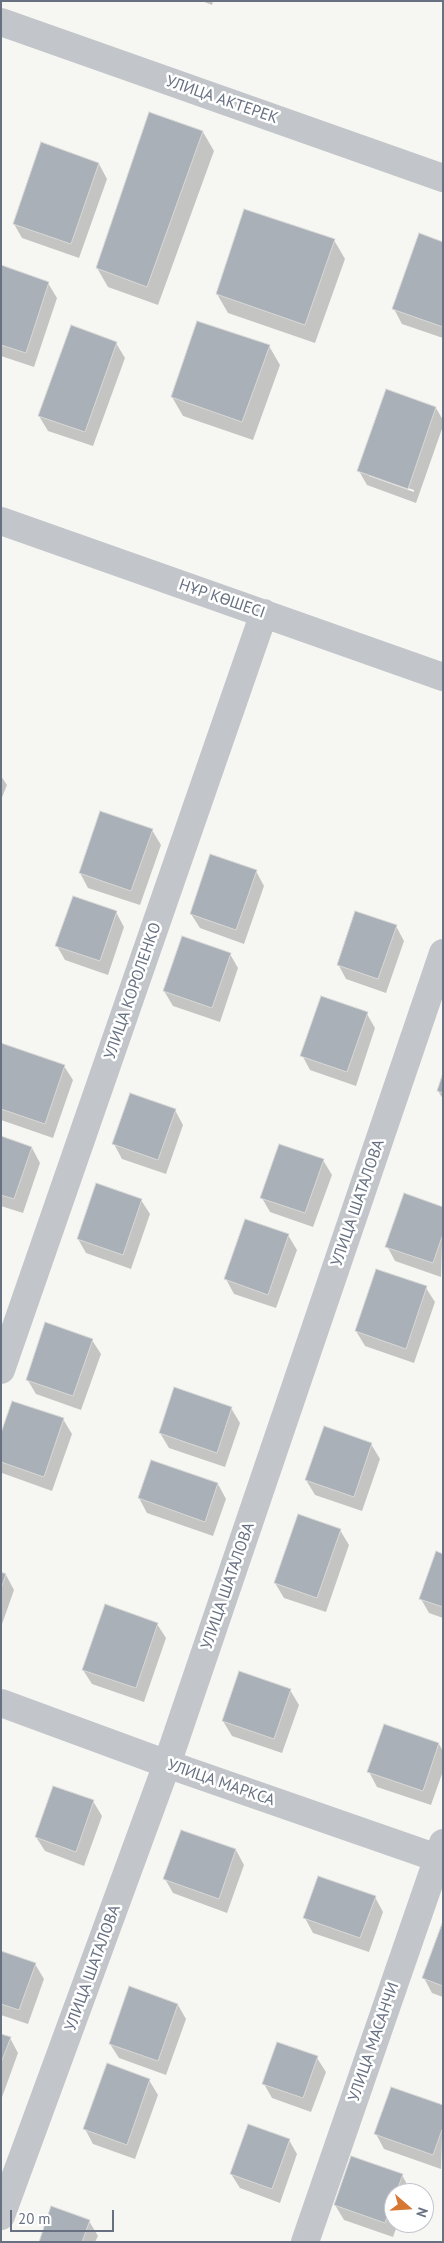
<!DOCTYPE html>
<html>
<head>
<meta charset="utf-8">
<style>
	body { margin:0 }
	#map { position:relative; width:444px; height:2243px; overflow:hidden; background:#f6f6f3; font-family:"PT Sans",sans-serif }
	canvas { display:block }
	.frame { position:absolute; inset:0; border:2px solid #677182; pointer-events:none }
	.north { position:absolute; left:384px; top:2183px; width:50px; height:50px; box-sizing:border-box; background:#fff; border:1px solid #c2c6cd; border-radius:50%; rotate:109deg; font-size:14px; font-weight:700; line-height:20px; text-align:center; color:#677182 }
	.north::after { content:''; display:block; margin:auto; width:18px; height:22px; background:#d67734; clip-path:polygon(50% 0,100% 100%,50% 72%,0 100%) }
	.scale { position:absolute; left:10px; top:2210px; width:104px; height:22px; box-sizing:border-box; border:2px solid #677182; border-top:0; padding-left:6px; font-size:15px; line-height:18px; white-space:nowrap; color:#677182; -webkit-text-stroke:4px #fff; paint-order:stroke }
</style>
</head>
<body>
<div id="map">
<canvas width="444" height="2243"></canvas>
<div class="frame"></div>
<div class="north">N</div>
<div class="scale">20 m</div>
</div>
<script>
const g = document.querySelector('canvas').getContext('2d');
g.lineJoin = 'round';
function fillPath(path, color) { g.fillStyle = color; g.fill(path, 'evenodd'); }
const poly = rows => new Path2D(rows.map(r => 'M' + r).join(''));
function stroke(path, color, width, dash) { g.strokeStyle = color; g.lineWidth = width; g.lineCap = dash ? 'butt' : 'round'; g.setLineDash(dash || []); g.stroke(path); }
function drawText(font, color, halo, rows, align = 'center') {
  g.font = font + ' "PT Sans",sans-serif'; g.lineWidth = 5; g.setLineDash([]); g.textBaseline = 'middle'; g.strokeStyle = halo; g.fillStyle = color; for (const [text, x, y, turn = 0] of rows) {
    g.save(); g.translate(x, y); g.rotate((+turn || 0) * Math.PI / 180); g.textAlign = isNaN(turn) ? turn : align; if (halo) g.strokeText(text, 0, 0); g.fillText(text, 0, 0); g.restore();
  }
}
fillPath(poly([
	[202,1,213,1,212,5],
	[203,132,214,151,158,305,108,287,97,268],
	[99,164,107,179,79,258,22,238,14,224],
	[334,240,345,259,315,343,228,313,217,294],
	[443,243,443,338,402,324,394,309],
	[1,267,48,283,57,298,34,367,1,356],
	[116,343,125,358,93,446,48,431,39,416],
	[269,346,280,365,253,440,183,416,172,397],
	[436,408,443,420,443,426,416,503,367,485,359,471],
	[369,474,414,490,414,492,369,476],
	[1,776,7,785,1,800],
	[152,830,161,845,140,905,88,888,80,873],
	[256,871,264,886,244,944,200,928,191,914],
	[116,912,124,927,108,975,65,960,57,946],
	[396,926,404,941,386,993,346,979,338,964],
	[230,954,238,968,220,1022,173,1006,164,991],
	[367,1014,375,1028,356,1086,310,1070,302,1055],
	[1,1044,64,1066,73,1080,53,1138,1,1120],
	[443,1077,443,1099,438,1091],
	[175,1110,183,1125,166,1174,122,1159,114,1144],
	[1,1138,32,1148,40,1163,23,1213,1,1206],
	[323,1160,332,1175,313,1227,270,1212,262,1198],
	[141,1200,150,1214,131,1269,86,1253,78,1239],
	[443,1208,441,1277,395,1261,387,1246],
	[288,1235,297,1250,276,1308,234,1294,226,1279],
	[426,1288,435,1302,414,1363,365,1346,356,1331],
	[92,1340,101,1354,81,1410,36,1394,27,1379],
	[231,1408,240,1423,225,1467,169,1448,160,1433],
	[63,1419,72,1434,52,1491,2,1473,1,1437],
	[371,1444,380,1459,362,1511,315,1495,306,1480],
	[218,1484,226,1499,213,1536,147,1513,139,1498],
	[340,1530,349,1545,326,1612,284,1598,275,1583],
	[443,1555,443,1618,429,1613,421,1599],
	[1,1574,6,1575,14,1590,1,1627],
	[157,1624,166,1638,144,1702,92,1684,83,1670],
	[290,1690,299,1705,282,1753,232,1736,223,1721],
	[439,1744,443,1751,443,1771,431,1805,377,1787,369,1772],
	[93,1801,102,1816,84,1866,45,1851,36,1837],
	[182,1832,236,1850,244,1865,227,1913,173,1893,165,1879],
	[375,1897,383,1912,369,1952,313,1933,305,1918],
	[443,1925,443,1997,432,1993,424,1978],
	[1,1952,35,1964,44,1979,28,2024,1,2015],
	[178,2005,186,2019,166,2075,119,2058,110,2044],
	[1,2035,10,2038,18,2053,1,2100],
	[317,2058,326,2072,311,2112,272,2098,264,2084],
	[149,2080,158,2095,135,2159,93,2144,85,2129],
	[443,2107,441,2169,384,2149,376,2134],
	[289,2140,297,2154,280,2203,240,2188,231,2174],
	[402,2175,410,2190,409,2193,394,2193,394,2223,398,2223,393,2237,344,2220,335,2205],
	[89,2221,98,2236,95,2242,40,2242]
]), '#0003');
const building = poly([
	[149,112,203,131,147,287,96,268,149,112],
	[41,142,99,163,71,244,13,224,41,142],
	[244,209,335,239,305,325,216,294,244,209],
	[419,233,443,242,443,327,392,309,419,233],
	[1,265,49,282,26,353,1,345,1,265],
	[197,321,270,345,242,422,171,397,197,321],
	[71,325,117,342,85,432,38,416,71,325],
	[386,389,436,407,408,489,357,471,386,389],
	[100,811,153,829,131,891,79,873,100,811],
	[210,854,257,870,236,930,190,914,210,854],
	[73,896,117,911,100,961,55,946,73,896],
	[355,911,397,925,378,979,337,965,355,911],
	[182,936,231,953,212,1008,163,991,182,936],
	[321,996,368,1012,347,1072,300,1056,321,996],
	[1,1043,65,1065,45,1124,1,1109,1,1043],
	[443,1073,443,1093,437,1091,443,1073],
	[130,1093,176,1109,158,1160,112,1144,130,1093],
	[1,1136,32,1147,14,1199,1,1195,1,1136],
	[279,1144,324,1159,305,1213,260,1198,279,1144],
	[96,1183,142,1199,123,1255,77,1239,96,1183],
	[404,1193,443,1207,443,1234,433,1263,385,1247,404,1193],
	[245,1219,289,1234,268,1295,224,1279,245,1219],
	[376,1269,427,1286,406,1349,355,1331,376,1269],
	[45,1322,93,1339,73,1396,26,1380,45,1322],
	[174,1387,232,1407,217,1453,159,1433,174,1387],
	[12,1401,64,1418,44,1477,1,1462,1,1433,12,1401],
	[324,1426,372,1443,354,1497,305,1480,324,1426],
	[151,1460,218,1483,205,1522,138,1498,151,1460],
	[298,1514,341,1529,317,1598,274,1583,298,1514],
	[436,1551,443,1554,443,1607,419,1599,436,1551],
	[1,1572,6,1574,1,1589,1,1572],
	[105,1604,158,1623,136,1688,82,1670,105,1604],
	[239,1671,291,1689,274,1739,222,1721,239,1671],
	[384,1724,439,1743,423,1791,367,1772,384,1724],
	[53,1786,94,1800,76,1852,35,1837,53,1786],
	[181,1830,236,1849,219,1899,163,1879,181,1830],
	[318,1876,376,1896,360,1938,303,1918,318,1876],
	[443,1921,443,1986,422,1978,443,1921],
	[1,1951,36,1963,19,2010,1,2004,1,1951],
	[129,1986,178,2004,158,2061,109,2044,129,1986],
	[1,2034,11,2037,1,2063,1,2034],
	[277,2042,318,2056,303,2098,262,2084,277,2042],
	[107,2063,150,2079,127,2145,83,2129,107,2063],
	[391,2087,443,2105,443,2127,433,2155,374,2134,391,2087],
	[248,2124,290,2139,272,2189,230,2174,248,2124],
	[351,2156,403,2174,396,2193,394,2193,385,2223,334,2205,351,2156],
	[51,2206,90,2220,82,2242,39,2242,51,2206]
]);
fillPath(building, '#aab0b7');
stroke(building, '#d7d8d6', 1);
stroke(poly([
	[1,22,443,178],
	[1,521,443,677],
	[1,1370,264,613],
	[1,1703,167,1764,443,1860],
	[1,2216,167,1764,443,953],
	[305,2242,443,1843]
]), '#c2c5c9', 28);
drawText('16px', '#677182', '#fff', [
	["УЛИЦА АКТЕРЕК",222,100,19],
	["НҰР КӨШЕСІ",222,599,19],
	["УЛИЦА КОРОЛЕНКО",133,991,-71],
	["УЛИЦА ШАТАЛОВА",358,1203,-71],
	["УЛИЦА ШАТАЛОВА",228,1586,-71],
	["УЛИЦА МАРКСА",221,1783,19],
	["УЛИЦА ШАТАЛОВА",93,1968,-70],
	["УЛИЦА МАСАНЧИ",374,2042,-71]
]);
</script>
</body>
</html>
